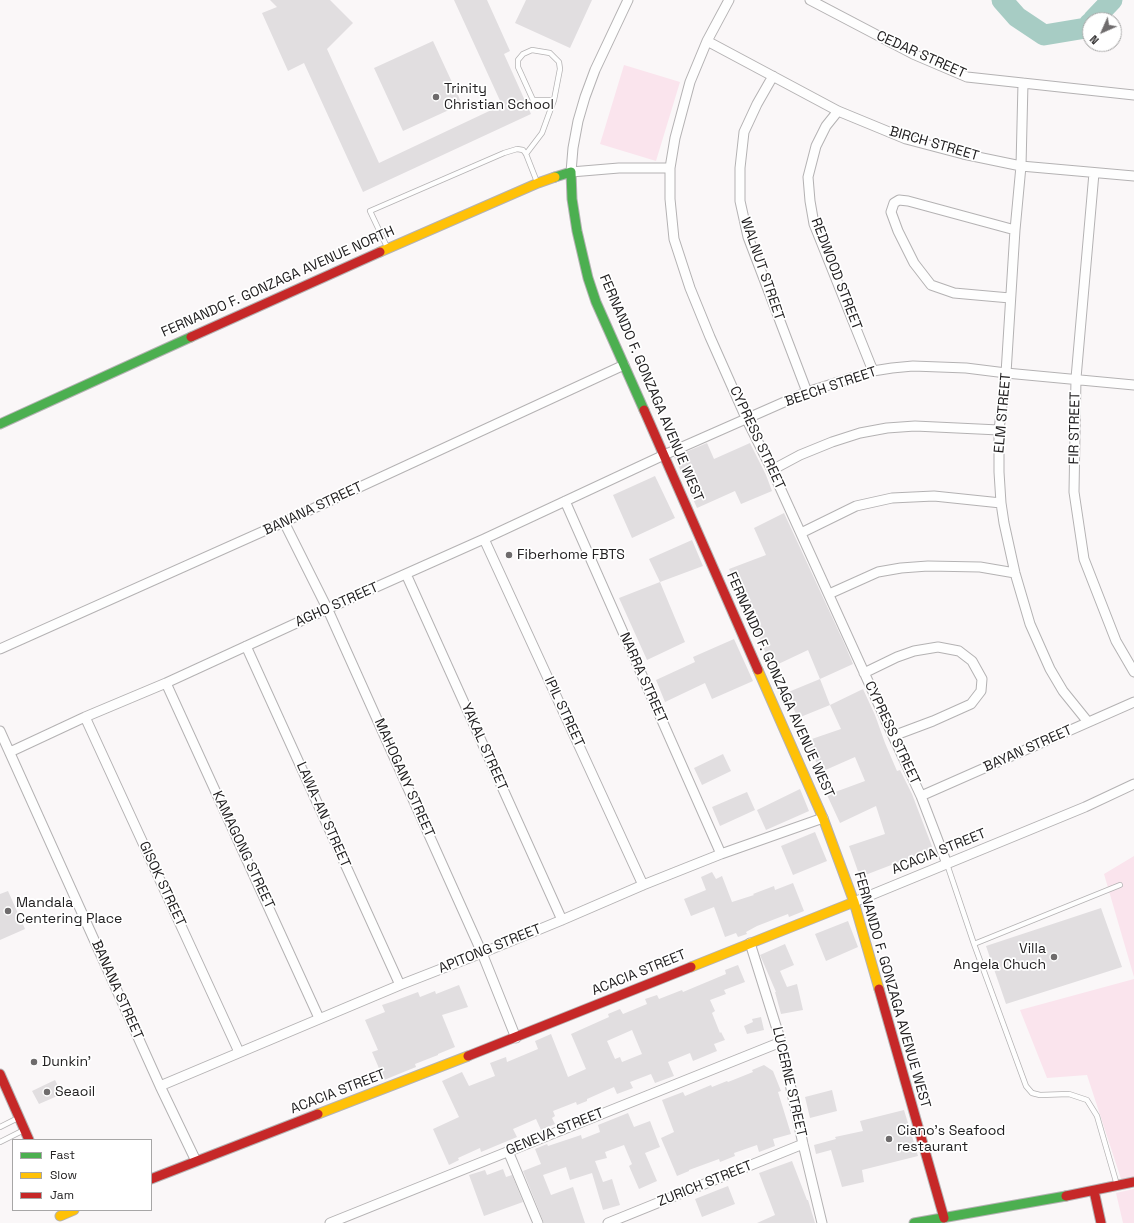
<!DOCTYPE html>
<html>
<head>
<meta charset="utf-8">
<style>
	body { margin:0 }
	#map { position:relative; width:1134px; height:1223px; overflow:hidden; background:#faf7f8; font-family:"Space Grotesk",sans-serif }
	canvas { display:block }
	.legend { position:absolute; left:12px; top:1139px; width:140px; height:72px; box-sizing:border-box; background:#fff; border:1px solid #a7a6a6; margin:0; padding:5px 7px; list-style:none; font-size:12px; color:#222021 }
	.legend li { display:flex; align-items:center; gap:8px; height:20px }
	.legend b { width:20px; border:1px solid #a7a6a6 }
	.north { position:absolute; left:1082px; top:12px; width:40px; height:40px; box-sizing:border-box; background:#fff; border:1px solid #a7a6a6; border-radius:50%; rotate:225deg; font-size:11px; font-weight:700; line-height:16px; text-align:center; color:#222021 }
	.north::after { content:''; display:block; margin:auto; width:14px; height:18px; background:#6e6b6c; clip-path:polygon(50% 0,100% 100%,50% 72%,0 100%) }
</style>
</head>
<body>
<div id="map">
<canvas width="1134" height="1223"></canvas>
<ul class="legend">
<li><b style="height:5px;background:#4caf50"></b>Fast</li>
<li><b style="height:5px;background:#ffc107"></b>Slow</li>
<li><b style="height:5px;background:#c62828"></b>Jam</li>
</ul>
<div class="north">N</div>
</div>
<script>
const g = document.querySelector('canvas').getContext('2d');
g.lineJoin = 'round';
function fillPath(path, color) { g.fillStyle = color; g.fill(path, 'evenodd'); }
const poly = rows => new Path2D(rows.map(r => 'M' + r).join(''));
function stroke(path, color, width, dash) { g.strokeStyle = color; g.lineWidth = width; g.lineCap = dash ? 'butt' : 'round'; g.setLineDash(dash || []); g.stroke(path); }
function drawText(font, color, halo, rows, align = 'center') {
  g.font = font + ' "Space Grotesk",sans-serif'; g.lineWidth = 3.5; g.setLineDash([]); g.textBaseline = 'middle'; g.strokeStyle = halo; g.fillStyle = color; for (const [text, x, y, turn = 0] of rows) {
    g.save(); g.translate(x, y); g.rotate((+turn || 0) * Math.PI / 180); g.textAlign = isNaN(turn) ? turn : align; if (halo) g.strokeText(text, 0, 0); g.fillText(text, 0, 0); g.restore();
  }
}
fillPath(poly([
	[624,65,680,82,656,161,600,144],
	[1134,856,1134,977,1104,874],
	[1134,979,1134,1186,1124,1188,1087,1075,1047,1078,1020,1010],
	[1134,1189,1134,1223,1123,1223,1116,1193]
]), '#fae4ed');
stroke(poly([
	[1002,0,1017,17,1044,35,1086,28,1090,23],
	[1093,20,1112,0]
]), '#a7ccc4', 21);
fillPath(poly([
	[270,0,330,0,353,23,327,49,379,163,502,105,454,0,487,0,510,51,504,54,531,114,363,192,304,63,288,71,262,13,277,7],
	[526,0,592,0,570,48,515,23],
	[433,41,462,104,403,131,374,68],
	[707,443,714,459,750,443,766,475,772,491,741,504,735,491,697,508,685,481,686,481,674,457],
	[655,476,675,518,632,538,613,495],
	[784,513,845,645,853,664,820,679,808,650,772,667,751,620,741,593,729,569,766,555,754,528],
	[692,540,703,566,660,582,649,559],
	[660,582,685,642,647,660,619,598],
	[734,639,753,681,712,699,705,683,665,702,656,680,695,662,693,657],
	[820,679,830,705,798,718,786,693],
	[863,689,875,715,885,743,897,771,900,770,912,794,933,849,860,877,849,846,885,834,876,806,840,823,827,795,865,781,855,757,821,772,806,741,841,729,830,705],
	[723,754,731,771,702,785,694,768],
	[800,789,809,811,766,830,757,810],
	[747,792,755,810,720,826,712,807],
	[815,832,827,861,793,875,781,846],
	[712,872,716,879,722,876,732,902,754,895,753,894,774,886,775,890,793,883,804,911,789,917,788,914,757,926,746,932,747,934,738,937,736,933,725,937,714,907,691,916,684,899,706,890,701,877],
	[8,891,25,929,0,940,0,894],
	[1101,908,1122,967,1006,1004,986,946],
	[848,921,858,947,826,961,815,934],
	[785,944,794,965,780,971,787,987,797,984,803,1010,781,1014,775,992,776,992,760,955],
	[738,965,745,982,724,990,726,994,710,1000,715,1011,712,1013,720,1033,721,1032,725,1040,714,1044,717,1051,693,1061,690,1053,668,1062,674,1076,655,1083,651,1074,630,1082,633,1088,617,1094,614,1087,587,1099,587,1101,577,1105,576,1102,553,1111,555,1116,552,1118,555,1124,541,1130,536,1119,513,1129,517,1137,481,1152,480,1148,458,1158,459,1160,449,1165,433,1129,459,1117,442,1081,462,1072,469,1086,495,1076,490,1063,506,1057,507,1062,538,1049,535,1041,551,1034,568,1077,586,1069,571,1034,609,1017,608,1014,620,1009,623,1014,647,1004,645,999,657,995,659,999,682,990,683,992,726,974,725,970],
	[632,1030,642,1054,622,1062,620,1057,615,1059,607,1041],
	[459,985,468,1007,442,1015,455,1047,438,1054,438,1055,415,1064,416,1067,384,1080,372,1052,378,1050,365,1020,385,1012,382,1005,394,1001,418,992,420,997,435,991,436,994],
	[761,1017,764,1030,747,1034,744,1026,753,1022,752,1019],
	[764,1065,773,1071,781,1091,778,1092,791,1134,773,1139,775,1146,759,1152,757,1145,734,1153,735,1156,720,1162,719,1159,689,1170,689,1171,677,1176,661,1138,674,1132,662,1100,683,1092,685,1096,711,1085,712,1087,727,1081,728,1082,753,1072,752,1070],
	[55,1080,62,1094,39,1104,32,1091],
	[832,1090,837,1111,810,1118,805,1097],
	[904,1110,918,1156,862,1170,864,1182,842,1187,831,1150,816,1154,814,1145,836,1139,835,1137,863,1131,860,1121],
	[628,1113,634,1127,650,1121,660,1147,645,1153,657,1181,639,1189,629,1166,632,1164,624,1145,605,1152,607,1158,595,1161,603,1182,612,1179,620,1205,603,1210,592,1173,570,1180,566,1167,543,1175,551,1195,573,1187,585,1223,544,1223,523,1171,541,1164,535,1149,547,1144,548,1146,581,1135,582,1139,600,1132,598,1125],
	[792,1161,807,1200,808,1200,815,1223,757,1223,775,1215,759,1173],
	[503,1169,506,1177,512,1175,523,1202,484,1216,469,1175,485,1170,487,1175],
	[728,1186,735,1204,702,1217,695,1199]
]), '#e1dee0');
const lane = poly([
	[526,154,542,133,554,100,560,69,559,62,550,53,532,50,523,54,518,60,518,67,533,100,554,100],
	[387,247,370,211,504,153,517,149,523,150,526,154,537,182],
	[947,864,974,944,1026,1086,1032,1093,1040,1095,1069,1094,1087,1100,1097,1116,1117,1185],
	[974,944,1120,885],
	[0,1127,18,1118],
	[0,1142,24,1130]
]);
const street = poly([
	[628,0,595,70,585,97,578,121,573,148,571,172,619,168,670,168],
	[729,0,707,41,690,82,675,138,670,168,670,199,674,239,690,288,710,337,746,418,772,470,893,736,921,796,947,864],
	[810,0,913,54,967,77,1134,95],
	[707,41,838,111,906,139,963,154,1021,166,1134,176],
	[773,76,757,104,744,132,740,168,740,201,748,237,807,392],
	[1023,83,1021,166,1015,230,1006,373,999,430,999,472,1001,503,1004,523,1015,573,1030,624,1050,669,1063,691,1088,722],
	[838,111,826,126,816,146,808,177,810,201,814,224,873,371],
	[1094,173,1076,378,1074,492,1084,559,1116,641,1134,672],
	[1010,298,954,293,931,285,914,263,898,231,891,212,894,203,899,200,908,201,1015,230],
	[772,470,800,455,832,442,860,433,887,428,915,426,999,430],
	[565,501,721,854],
	[284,522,328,610,482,953,516,1038],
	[801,533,856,506,892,498,934,496,1001,503],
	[484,539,643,885],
	[406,574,562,920],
	[829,594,878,572,901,568,928,566,980,567,1015,573],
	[246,646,400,985],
	[0,649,284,522,624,365],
	[864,673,897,657,914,651,938,647,959,651,972,661,982,679,981,691,971,704,933,721,893,736],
	[166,683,319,1018],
	[85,717,239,1052],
	[0,731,160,1086,196,1161],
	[10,752,85,717,166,683,327,609,484,539,664,455,807,392,873,371,892,368,913,366,966,368,1006,373,1134,385],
	[921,796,1134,702],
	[854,902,1085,807,1134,784],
	[750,943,781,1042,803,1144,822,1223],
	[160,1086,400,985,482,953,562,920,643,885,721,854,823,818],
	[508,1151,538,1223],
	[330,1223,781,1042],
	[608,1223,803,1144]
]);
const fast = poly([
	[555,177,571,172,572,199,577,231,588,278,596,302,644,410],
	[0,424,191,337],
	[914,1223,1066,1196]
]);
const slow = poly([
	[380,252,538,183,555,177],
	[758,670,823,818,854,902,879,989],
	[691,967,854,902],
	[318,1114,468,1056],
	[60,1216,74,1210]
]);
const jam = poly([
	[191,337,380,252],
	[644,410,758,670],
	[879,989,944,1218],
	[468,1056,691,967],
	[0,1074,29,1140],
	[151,1179,318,1114],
	[1094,1191,1101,1223],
	[1066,1196,1134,1182]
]);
stroke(lane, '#b4b2b3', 6);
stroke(street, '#b4b2b3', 11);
stroke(fast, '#b4b2b3', 11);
stroke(slow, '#b4b2b3', 11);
stroke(jam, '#b4b2b3', 11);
stroke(lane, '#fefefe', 4.5);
stroke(street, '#fefefe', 9);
stroke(fast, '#4caf50', 9);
stroke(slow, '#ffc107', 9);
stroke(jam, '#c62828', 9);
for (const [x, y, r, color] of [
	[436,97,4,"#6e6b6c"],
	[509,555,4,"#6e6b6c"],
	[8,911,4,"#6e6b6c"],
	[1054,957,4,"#6e6b6c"],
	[34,1062,4,"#6e6b6c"],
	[47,1092,4,"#6e6b6c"],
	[889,1139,4,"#6e6b6c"]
]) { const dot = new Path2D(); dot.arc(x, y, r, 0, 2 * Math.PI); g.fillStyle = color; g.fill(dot); stroke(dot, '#fff', 1.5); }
drawText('14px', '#222021', '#fff', [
	["CEDAR STREET",921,55,24],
	["BIRCH STREET",934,144,16],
	["WALNUT STREET",762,269,71],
	["REDWOOD STREET",836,274,69],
	["FERNANDO F. GONZAGA AVENUE NORTH",278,282,-24],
	["BEECH STREET",831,387,-19],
	["FERNANDO F. GONZAGA AVENUE WEST",651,388,67],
	["ELM STREET",1003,413,-85],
	["FIR STREET",1075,428,-89],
	["CYPRESS STREET",757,438,65],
	["BANANA STREET",313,509,-25],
	["AGHO STREET",337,605,-24],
	["NARRA STREET",643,678,66],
	["FERNANDO F. GONZAGA AVENUE WEST",780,685,66],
	["IPIL STREET",564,712,65],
	["CYPRESS STREET",892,733,65],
	["YAKAL STREET",484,747,66],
	["BAYAN STREET",1028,749,-24],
	["MAHOGANY STREET",404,778,66],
	["LAWA-AN STREET",323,815,66],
	["KAMAGONG STREET",243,850,65],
	["ACACIA STREET",939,852,-22],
	["GISOK STREET",162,884,65],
	["APITONG STREET",490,949,-22],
	["ACACIA STREET",639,973,-22],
	["BANANA STREET",117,990,66],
	["FERNANDO F. GONZAGA AVENUE WEST",892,990,74],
	["LUCERNE STREET",789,1082,77],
	["ACACIA STREET",338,1092,-21],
	["GENEVA STREET",555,1132,-22],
	["ZURICH STREET",705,1184,-22]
]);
drawText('14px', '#222021', '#fff', [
	["Trinity",444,89],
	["Christian School",444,105],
	["Fiberhome FBTS",517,555],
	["Mandala",16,903],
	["Centering Place",16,919],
	["Villa",1046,949,"right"],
	["Angela Chuch",1046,965,"right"],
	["Dunkin'",42,1062],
	["Seaoil",55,1092],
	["Ciano's Seafood",897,1131],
	["restaurant",897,1147]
], 'left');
</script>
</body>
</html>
